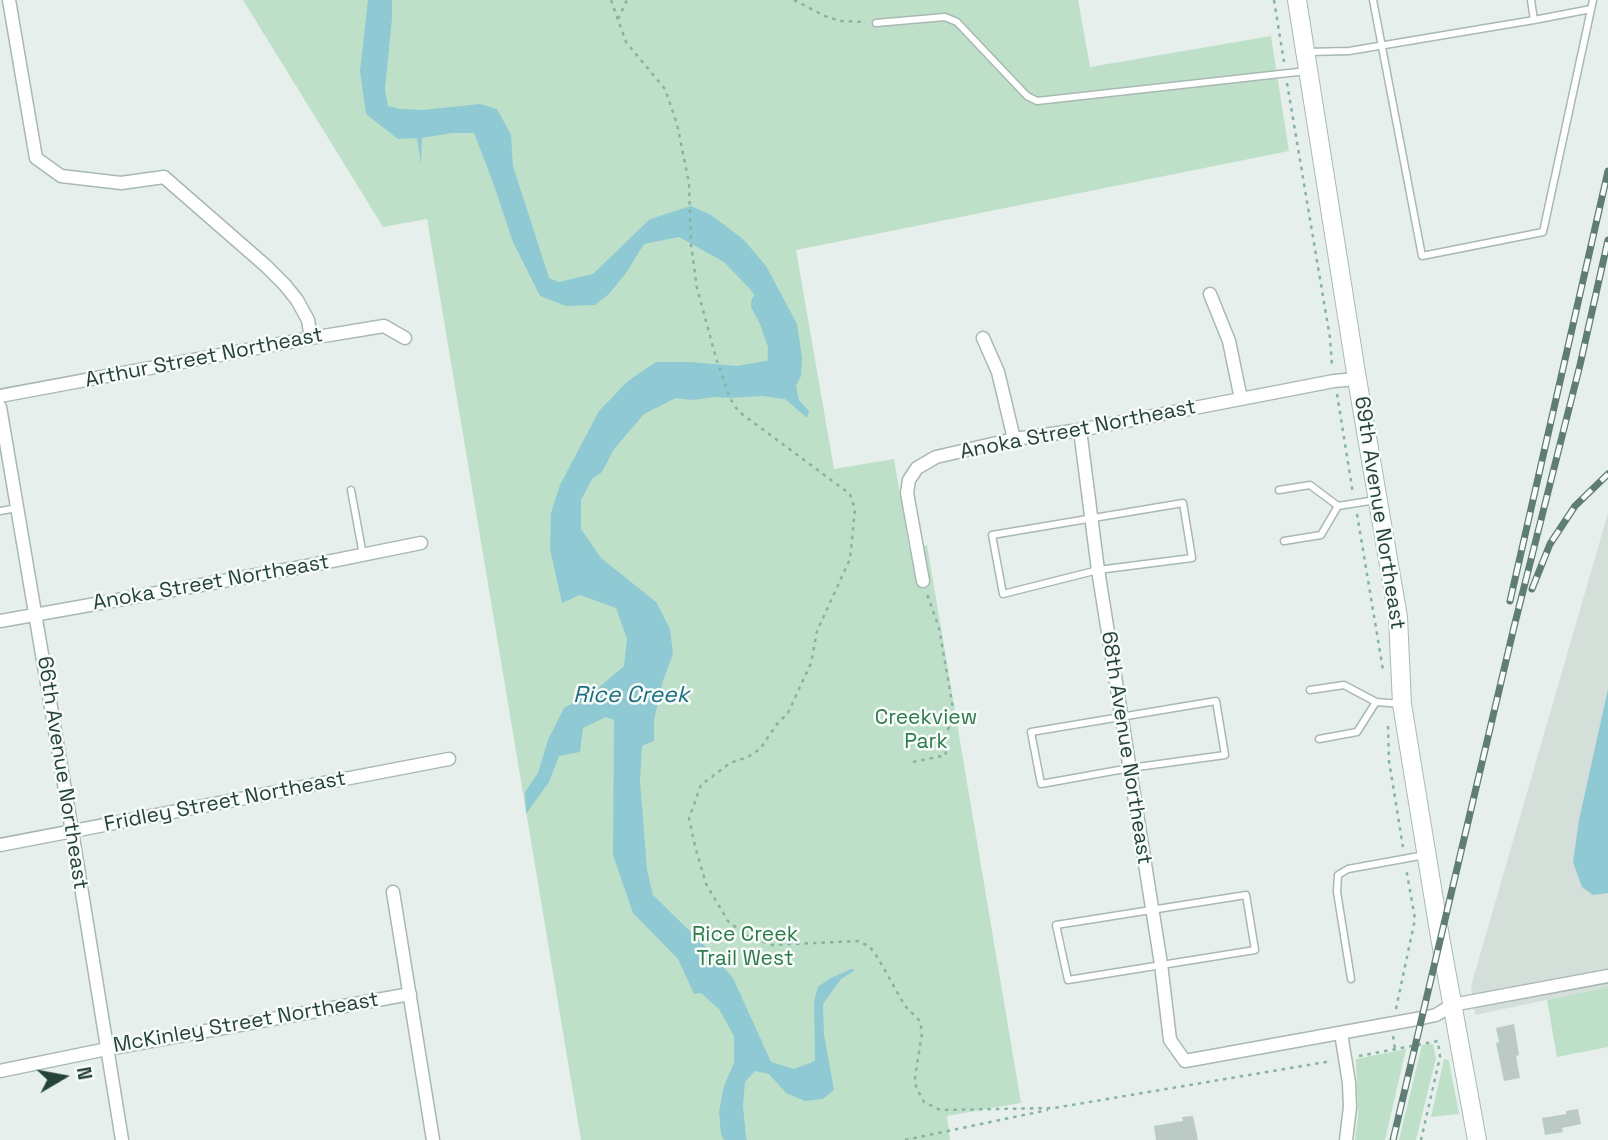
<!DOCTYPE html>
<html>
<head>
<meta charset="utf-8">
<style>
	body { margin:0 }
	#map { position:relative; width:1608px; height:1140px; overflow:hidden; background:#e6efeb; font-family:"Space Grotesk",sans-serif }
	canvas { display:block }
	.north { position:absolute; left:28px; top:1042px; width:70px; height:70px; -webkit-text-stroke:5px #f7fbf9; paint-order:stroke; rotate:80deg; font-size:19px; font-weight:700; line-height:28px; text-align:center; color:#24423a }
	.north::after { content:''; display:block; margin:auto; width:24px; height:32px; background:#24423a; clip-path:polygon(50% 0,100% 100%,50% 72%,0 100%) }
</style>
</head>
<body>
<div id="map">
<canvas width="1608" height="1140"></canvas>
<div class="north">N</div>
</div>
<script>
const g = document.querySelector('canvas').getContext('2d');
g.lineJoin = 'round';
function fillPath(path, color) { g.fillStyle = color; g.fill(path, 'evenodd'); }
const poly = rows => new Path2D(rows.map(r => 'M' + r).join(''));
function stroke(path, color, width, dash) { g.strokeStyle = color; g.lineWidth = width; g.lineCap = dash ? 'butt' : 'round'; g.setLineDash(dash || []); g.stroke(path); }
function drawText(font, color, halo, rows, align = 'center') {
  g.font = font + ' "Space Grotesk",sans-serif'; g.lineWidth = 5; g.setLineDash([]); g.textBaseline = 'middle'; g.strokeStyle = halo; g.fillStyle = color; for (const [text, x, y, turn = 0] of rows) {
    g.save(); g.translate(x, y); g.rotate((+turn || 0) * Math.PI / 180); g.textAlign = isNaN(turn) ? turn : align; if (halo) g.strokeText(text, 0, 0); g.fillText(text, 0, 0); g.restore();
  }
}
fillPath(poly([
	[1608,513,1608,987,1475,1015,1471,986]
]), '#d4dfda');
fillPath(poly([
	[243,0,1078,0,1090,67,1271,36,1289,151,796,250,834,469,894,459,909,548,927,545,1021,1103,947,1116,950,1140,581,1140,427,219,383,227],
	[1608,987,1608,1047,1557,1057,1547,1000],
	[1433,1044,1436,1058,1416,1140,1399,1140,1422,1045],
	[1406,1049,1385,1140,1355,1140,1358,1115,1356,1059],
	[1444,1059,1446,1059,1449,1061,1459,1114,1431,1117]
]), '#bfe0c8');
fillPath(poly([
	[368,0,392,0,392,18,385,89,388,106,400,109,422,110,480,104,497,109,511,135,513,166,549,278,559,282,593,274,650,219,691,206,711,215,743,239,766,266,797,324,802,358,801,376,796,386,799,400,809,411,807,418,785,399,762,396,730,398,715,397,692,400,676,398,644,414,614,449,602,472,592,479,581,500,581,529,601,558,656,602,670,629,673,654,663,681,654,720,654,741,642,746,640,781,647,870,653,895,704,945,733,978,771,1062,794,1069,815,1061,814,1001,818,987,829,979,851,969,855,970,841,979,823,1004,824,1035,834,1090,823,1099,805,1101,786,1093,769,1074,755,1071,745,1082,743,1106,746,1137,747,1140,724,1140,721,1134,719,1112,724,1086,734,1063,734,1036,719,1009,701,993,694,994,678,959,633,913,613,855,614,720,606,717,583,728,580,752,559,756,549,782,526,814,525,792,538,773,548,740,564,708,597,689,624,666,627,639,616,608,580,595,562,603,550,549,551,513,560,485,599,411,628,381,656,362,690,362,737,366,771,360,781,344,772,319,750,289,724,262,679,237,644,244,626,273,609,294,595,305,566,306,540,296,513,242,494,185,474,133,452,133,422,138,421,164,417,138,398,139,366,114,360,71],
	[1608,689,1608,893,1593,895,1582,887,1573,862,1579,820]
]), '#8ec9d4');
stroke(poly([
	[764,304,772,319,781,345,780,375,776,379]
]), '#8ec9d4', 26);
fillPath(poly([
	[1514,1024,1519,1055,1516,1056,1520,1078,1504,1081,1496,1043,1499,1042,1496,1028],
	[1578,1109,1581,1124,1562,1128,1563,1132,1545,1135,1542,1118,1566,1114,1566,1111],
	[1193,1116,1198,1140,1156,1140,1154,1126,1183,1121,1182,1117]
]), '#bbcac4');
const lane = poly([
	[1373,0,1422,256,1543,232,1593,0],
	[1531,0,1534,20,1591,9],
	[876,23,945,17,957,22,1027,96,1037,101,1307,71],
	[1308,52,1349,51,1534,20],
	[351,490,363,555],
	[1279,490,1310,485,1338,506,1376,500],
	[1183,503,1192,558,1098,570,1003,594,992,535,1183,503],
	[0,511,17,508],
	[1284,541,1321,535,1338,506],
	[1310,690,1344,685,1376,702,1401,704],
	[1216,701,1225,755,1130,768,1041,784,1031,732,1216,701],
	[1319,739,1357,732,1376,702],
	[1246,895,1255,950,1068,980,1056,925,1246,895],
	[1351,979,1337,892,1338,875,1348,869,1425,855]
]);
const street = poly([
	[9,0,36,158,61,176,121,183,164,177,266,266,285,285,297,300,308,320,311,338],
	[1210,294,1229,341,1241,399],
	[983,338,998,372,1014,439],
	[0,396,311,338,384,326,405,338],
	[0,407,72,831,122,1140],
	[1080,430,1098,570,1161,964,1170,1040,1185,1061,1422,1018,1436,1015,1452,1005,1608,976],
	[923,581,907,493,909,480,917,468,936,457,1014,439,1080,430,1334,381,1357,379],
	[0,621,307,566,421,543],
	[0,845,449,759],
	[393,892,433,1140],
	[1341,1033,1349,1083,1350,1107,1346,1140],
	[0,1071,107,1049,410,994]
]);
const secondary = poly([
	[1297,0,1357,379,1398,617,1402,704,1440,937,1477,1140]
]);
stroke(lane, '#a8b8b2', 9);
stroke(street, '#a8b8b2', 15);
stroke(secondary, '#a4bbb3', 20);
stroke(poly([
	[611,0,626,42,665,89,677,124,689,183,691,245,697,288,716,358,730,398,738,411,850,494,855,509,850,559,817,631,811,663,788,713,777,724,760,749,748,757,730,763,701,785,689,818,695,846,706,884,728,921,747,936,772,945,859,941,870,947,878,958,905,1006,920,1021,922,1033,915,1078,916,1087,924,1102,940,1110,1054,1108,1332,1061],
	[794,0,825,16,840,21,866,22],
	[1274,0,1284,62],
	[618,19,627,0],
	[1287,83,1330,338,1332,366],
	[1337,394,1353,494],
	[1357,514,1383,670],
	[1388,726,1389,761,1403,847],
	[913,762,946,755,944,740,954,714,939,628,927,594],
	[1396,1009,1415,919,1406,868],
	[1393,1036,1395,1049],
	[1359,1056,1438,1041,1440,1057,1421,1140],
	[905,1140,1048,1110]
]), '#86b3a5', 2.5, [3.5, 5]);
stroke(lane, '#fff', 6);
stroke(street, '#fff', 12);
stroke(secondary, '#fff', 18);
const rail = poly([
	[1532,589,1550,544,1575,506,1608,474],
	[1510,601,1608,171],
	[1393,1140,1514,627,1580,365,1608,240]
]);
stroke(rail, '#5f7d75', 7);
stroke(rail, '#f7fbf9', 4.5, [13]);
drawText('21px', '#24423a', '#f7fbf9', [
	["Arthur Street Northeast",204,358,-11],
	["Anoka Street Northeast",1078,430,-11],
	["69th Avenue Northeast",1379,513,81],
	["Anoka Street Northeast",211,583,-10],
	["68th Avenue Northeast",1126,748,81],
	["66th Avenue Northeast",62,773,81],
	["Fridley Street Northeast",225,802,-11],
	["McKinley Street Northeast",246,1023,-10]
]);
drawText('21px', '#2d7a4b', '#f7fbf9', [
	["Creekview",926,718],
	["Park",926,742],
	["Rice Creek",745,935],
	["Trail West",745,959]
]);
drawText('italic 23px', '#1c6f80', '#f7fbf9', [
	["Rice Creek",631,696]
]);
</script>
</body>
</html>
